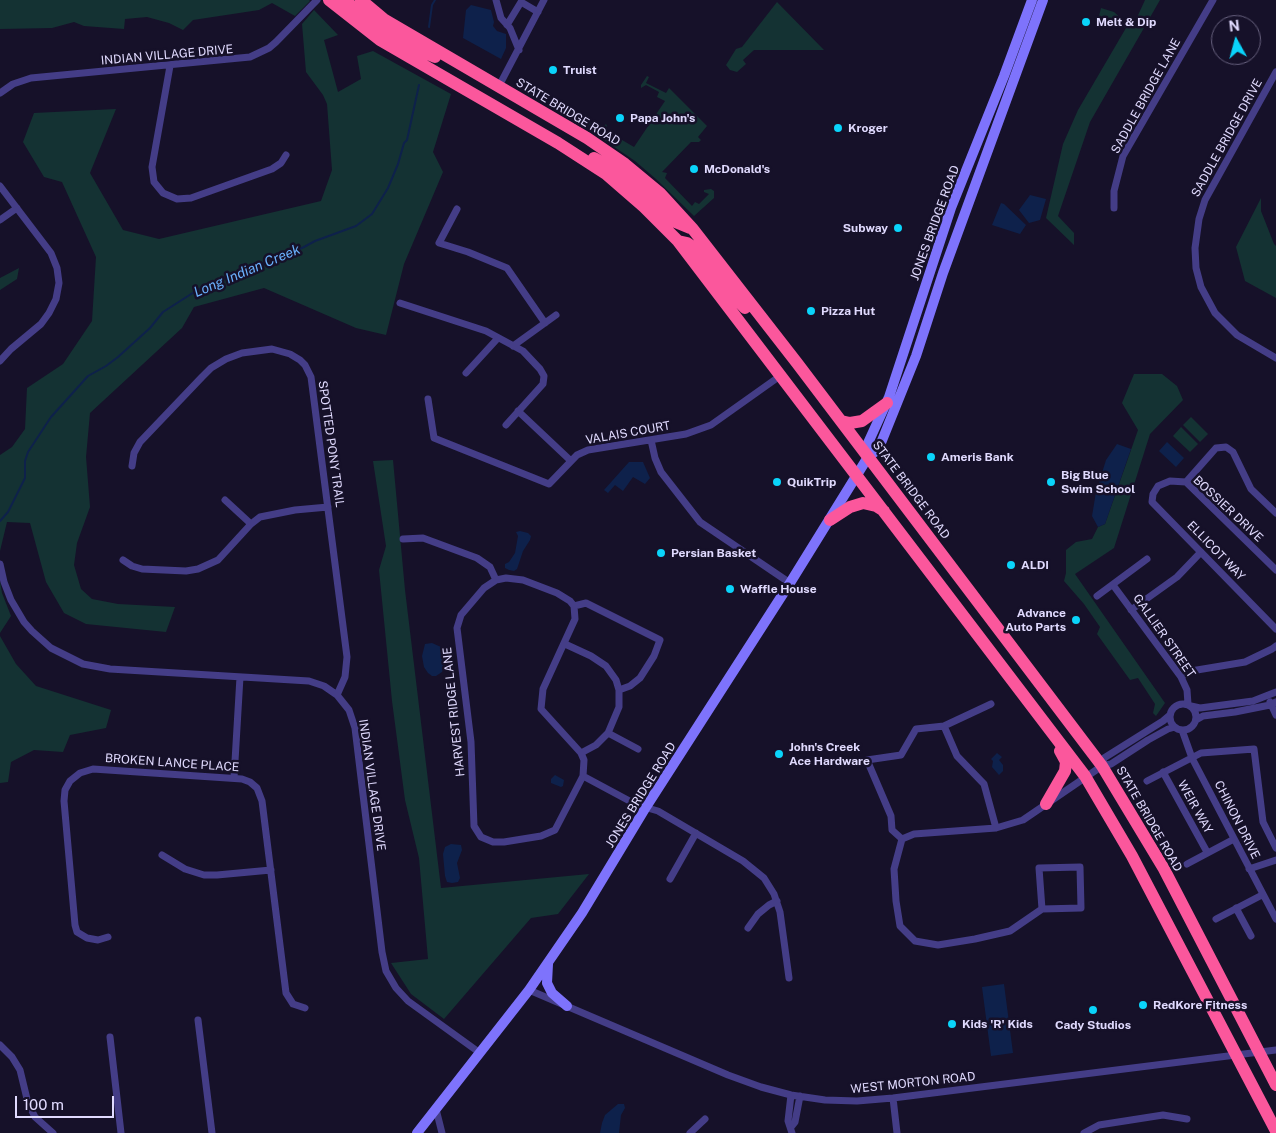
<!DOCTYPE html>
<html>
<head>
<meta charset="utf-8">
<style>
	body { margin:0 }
	#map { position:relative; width:1276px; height:1133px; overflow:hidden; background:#161129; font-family:"Public Sans",sans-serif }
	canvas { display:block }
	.north { position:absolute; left:1211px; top:15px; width:50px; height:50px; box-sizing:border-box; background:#161129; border:1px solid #67617e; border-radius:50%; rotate:353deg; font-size:14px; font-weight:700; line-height:20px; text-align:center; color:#e0dafe }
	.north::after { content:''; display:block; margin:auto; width:18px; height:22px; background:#0ad4fa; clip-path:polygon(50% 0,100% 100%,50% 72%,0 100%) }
	.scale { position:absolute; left:15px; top:1096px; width:99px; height:22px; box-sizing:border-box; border:2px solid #e0dafe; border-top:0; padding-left:6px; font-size:15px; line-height:18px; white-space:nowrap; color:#e0dafe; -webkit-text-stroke:4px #161129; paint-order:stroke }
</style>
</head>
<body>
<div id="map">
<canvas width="1276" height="1133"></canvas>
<div class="north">N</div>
<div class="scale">100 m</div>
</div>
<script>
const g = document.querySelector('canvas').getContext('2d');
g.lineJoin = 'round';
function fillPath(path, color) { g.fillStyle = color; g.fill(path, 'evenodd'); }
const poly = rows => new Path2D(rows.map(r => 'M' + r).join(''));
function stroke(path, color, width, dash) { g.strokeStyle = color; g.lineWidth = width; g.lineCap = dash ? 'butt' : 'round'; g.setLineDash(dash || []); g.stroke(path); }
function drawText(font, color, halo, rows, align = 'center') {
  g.font = font + ' "Public Sans",sans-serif'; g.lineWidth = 5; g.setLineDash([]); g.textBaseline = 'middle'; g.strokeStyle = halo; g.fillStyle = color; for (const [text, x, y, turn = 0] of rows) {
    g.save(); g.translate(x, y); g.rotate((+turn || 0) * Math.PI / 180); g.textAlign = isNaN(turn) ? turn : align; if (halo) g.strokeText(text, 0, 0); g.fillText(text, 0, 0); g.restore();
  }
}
fillPath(poly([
	[0,0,309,0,310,1,295,16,272,3,259,10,193,20,183,30,169,23,147,17,125,19,124,29,84,26,74,22,52,28,0,29],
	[1145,0,1160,0,1090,122,1058,216,1074,233,1074,245,1046,218,1063,144,1078,110,1126,28,1099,16,1101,8,1114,12,1126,23,1134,24],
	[777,2,824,50,754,50,743,60,746,64,737,72,730,70,726,65,736,49,742,47],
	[314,10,338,35,324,40,338,92,361,79,357,56,373,51,451,94,433,152,443,172,404,264,386,335,356,328,264,288,194,307,182,328,90,413,86,457,90,507,77,543,74,565,81,589,92,599,118,604,175,607,166,632,86,624,64,613,46,582,30,523,7,522,0,551,0,455,12,447,25,429,27,388,63,364,92,321,96,257,62,182,44,177,23,142,34,113,116,109,90,173,123,230,159,239,321,201,332,170,327,104,323,95,306,72,302,24],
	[647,76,649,77,646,83,666,93,669,88,707,126,698,137,701,140,699,142,691,142,662,172,667,173,665,178,692,206,695,202,699,204,709,194,704,192,704,190,711,189,714,191,714,198,694,216,656,179,635,161,579,123,577,120,580,116,586,114,587,116,586,120,601,129,606,124,607,126,605,130,634,147,665,101,657,97,659,92,646,85,641,88,641,85],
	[1261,198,1261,211,1274,244,1276,246,1276,298,1245,281,1236,247],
	[19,268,17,279,0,290,0,278],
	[1134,374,1162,374,1177,386,1183,400,1150,434,1114,548,1075,574,1165,703,1156,716,1153,713,1155,704,1138,678,1130,680,1097,634,1100,627,1084,604,1064,581,1066,573,1066,550,1076,542,1092,539,1098,527,1105,524,1138,430,1122,403],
	[1191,417,1208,434,1200,442,1183,425],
	[1181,427,1198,444,1190,452,1173,436],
	[393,460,405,590,441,888,589,874,558,914,531,918,444,1019,411,994,391,963,428,959,419,858,405,800,392,701,379,570,386,546,373,461],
	[0,581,2,593,11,616,0,633],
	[0,636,16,664,36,686,111,710,106,728,70,735,63,752,34,750,11,762,8,782,0,783]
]), '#143233');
fillPath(poly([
	[471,5,491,10,494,22,493,26,497,31,506,34,506,48,501,59,463,38,466,10],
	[1030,195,1046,199,1040,220,1029,223,1019,210],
	[1001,203,1004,204,1026,225,1020,234,992,225],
	[1167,442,1184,458,1176,467,1159,451],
	[1117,444,1131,449,1105,524,1098,527,1092,516,1096,492,1106,460],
	[629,462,643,462,650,478,645,484,633,477,623,491,615,485,608,493,604,490],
	[520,531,528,533,531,536,530,540,523,551,517,569,514,571,509,570,505,568,505,564,509,562,515,553,518,536,516,532],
	[432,643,441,647,445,665,442,672,436,676,432,676,428,673,424,667,422,656,425,644],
	[997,753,1002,757,999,760,1003,765,1003,771,999,775,992,767,993,761,991,759],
	[555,775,564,780,563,786,561,787,551,783,551,779],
	[451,844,461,845,462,850,457,863,460,878,458,882,452,883,447,882,445,876,443,854,445,847],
	[1004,984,1013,1053,991,1056,982,987],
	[618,1104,624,1104,625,1108,621,1115,619,1133,600,1133,602,1123,605,1115]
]), '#0e214b');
stroke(poly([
	[429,27,432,5,435,0],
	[0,521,8,512,25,478,25,461,28,452,51,417,88,376,106,366,118,357,150,328,163,312,199,289,211,286,229,275,273,261,304,247,315,241,356,226,372,214,388,188,398,164,404,143,407,140,419,85]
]), '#0e214b', 2);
stroke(poly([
	[496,0,501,18,510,28,519,50],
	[507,25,521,2,538,12],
	[170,66,152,167,154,182,163,193,177,199,191,198,272,169,281,163,286,155],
	[1276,72,1205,200,1199,219,1195,248,1196,268,1201,287,1215,313,1237,335,1276,358],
	[499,86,544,0],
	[0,93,13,84,31,78,250,57,269,48,276,42,317,0],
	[0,186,51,253,57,268,59,283,56,299,49,313,41,324,11,349,0,361],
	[1114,208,1114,191,1123,156,1213,0],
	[457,209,439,243,468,252,507,268,545,323],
	[0,220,17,208],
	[400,303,486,331,523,351,540,369,544,376,543,384,506,425],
	[513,346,556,315],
	[466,373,498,338],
	[428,399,434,438,549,484,577,455,588,450,686,434,711,425,780,376],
	[518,411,571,461],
	[651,440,655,458,661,472,700,522,790,583],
	[132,466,134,453,140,442,202,377,211,368,226,359,242,353,272,349,290,354,300,360,305,365,311,377,347,657,345,677,337,695],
	[1186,482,1216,448,1226,447,1233,452,1251,489,1276,513],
	[225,500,251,524],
	[403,539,423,538,477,558,490,567,496,580],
	[123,560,132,566,142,569,186,571,198,569,218,560,251,524,260,517,295,510,328,507],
	[0,564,4,582,11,600,24,622,32,631,51,648,83,664,110,669,309,681,324,686,337,695,349,710,355,728,382,952,386,971,396,988,408,1001,480,1053],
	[1276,570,1186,482,1170,481,1158,486,1153,494,1152,502,1276,629],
	[1113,585,1181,677,1187,690,1188,704],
	[1097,596,1147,559],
	[574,606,575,619,543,689,541,709,581,753,584,760,583,776,555,830,541,836,504,842,493,842,481,837,474,826,471,742,457,628,461,615,484,588,496,580,506,578,523,580,557,593,570,601,574,606,586,603,660,640,654,656,640,678,630,686,619,690],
	[1131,610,1177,577,1201,552],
	[565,644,591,656,606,666,616,680,619,690,619,707,608,733,596,745,581,753],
	[1181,677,1191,671,1245,662,1272,649,1276,646],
	[1270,702,1276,715],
	'1170 717a13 13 0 1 1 26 0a13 13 0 1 1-26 0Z',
	[1191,706,1200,708,1253,701,1276,692],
	[1196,720,1203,716,1235,712,1270,705,1276,702],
	[944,726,957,756,984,784,996,828],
	[1182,730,1192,758,1276,919],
	[608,733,638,749],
	[1102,766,1104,758,1163,721,1170,715],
	[1163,772,1207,852],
	[583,776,637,805,658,811,743,861,764,878,774,894,780,912,789,978],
	[234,778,240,677],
	[1147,781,1201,753,1254,749,1263,822,1276,848],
	[902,839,892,830,891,816,867,760,901,755,916,729,944,726,991,704],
	[162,855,185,869,204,875,217,875,271,870],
	[1187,864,1234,839],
	[1249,869,1276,860],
	[670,879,696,833],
	[1236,908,1251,936],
	[1042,909,1039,868,1080,867,1081,908,1042,909,1010,931,975,939,938,945,915,941,900,926,896,901,894,869,902,839,914,834,996,828,1023,820,1102,766,1111,764,1148,740,1168,729,1175,727],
	[1216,919,1262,895],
	[748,928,758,914,769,905,777,901],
	[108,937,98,940,87,938,77,932,75,925,64,801,65,790,70,781,80,773,93,769,242,779,250,782,257,788,262,801,286,993,293,1004,305,1008],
	[529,990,728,1075,761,1087,791,1095,825,1100,857,1101,893,1098,1276,1050],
	[198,1020,212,1133],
	[110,1037,121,1133],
	[0,1045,12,1057,20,1070,28,1103,35,1117,53,1133],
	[791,1095,788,1121,792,1133],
	[893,1098,897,1133],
	[436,1109,442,1133],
	[791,1127,795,1122,800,1096],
	[690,1133,705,1119],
	[1084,1133,1099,1125,1163,1115,1187,1119]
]), '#443d87', 7);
stroke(poly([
	[868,457,868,443,889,397,951,208,1004,76,1032,0],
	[548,964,547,983,552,993,567,1006],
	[417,1133,529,990,582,913,646,807,790,583,868,457,876,451,881,443,916,356,943,273,1043,0]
]), '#7e73fc', 10);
stroke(poly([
	[329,0,380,40,558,143,606,174,644,207,678,241,1085,776,1132,856,1276,1131],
	[341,0,348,3,392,36,413,48,435,57],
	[361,0,385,20,587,138,625,164,660,193,692,228,797,363,1102,766,1164,869,1276,1085],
	[594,158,623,174,673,221,690,228],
	[678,241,687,243,696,249,727,289,745,308],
	[841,421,850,423,862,421,887,403],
	[830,520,850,507,863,503,876,506,884,511],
	[1046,804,1065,771,1066,762,1060,751]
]), '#fb579c', 12);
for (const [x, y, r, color] of [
	[1086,22,5,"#0ad4fa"],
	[553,70,5,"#0ad4fa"],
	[620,118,5,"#0ad4fa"],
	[838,128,5,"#0ad4fa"],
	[694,169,5,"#0ad4fa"],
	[898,228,5,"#0ad4fa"],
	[811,311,5,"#0ad4fa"],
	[931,457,5,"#0ad4fa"],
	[777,482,5,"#0ad4fa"],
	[1051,482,5,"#0ad4fa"],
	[661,553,5,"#0ad4fa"],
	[1011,565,5,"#0ad4fa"],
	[730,589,5,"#0ad4fa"],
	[1076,620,5,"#0ad4fa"],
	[779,754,5,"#0ad4fa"],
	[1143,1005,5,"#0ad4fa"],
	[1093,1010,5,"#0ad4fa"],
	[952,1024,5,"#0ad4fa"]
]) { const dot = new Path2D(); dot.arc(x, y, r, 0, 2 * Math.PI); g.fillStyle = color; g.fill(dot); stroke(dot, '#161129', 2); }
drawText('bold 12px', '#e0dafe', '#161129', [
	["Melt & Dip",1096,22],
	["Truist",563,70],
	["Papa John's",630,118],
	["Kroger",848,128],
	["McDonald's",704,169],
	["Subway",888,228,"right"],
	["Pizza Hut",821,311],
	["Ameris Bank",941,457],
	["Big Blue",1061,475],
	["Swim School",1061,489],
	["QuikTrip",787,482],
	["Persian Basket",671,553],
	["ALDI",1021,565],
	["Waffle House",740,589],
	["Advance",1066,613,"right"],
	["Auto Parts",1066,627,"right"],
	["John's Creek",789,747],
	["Ace Hardware",789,761],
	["RedKore Fitness",1153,1005],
	["Kids 'R' Kids",962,1024],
	["Cady Studios",1093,1025,"center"]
], 'left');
drawText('12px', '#e0dafe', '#161129', [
	["INDIAN VILLAGE DRIVE",167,55,-5],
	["SADDLE BRIDGE LANE",1146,96,-61],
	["STATE BRIDGE ROAD",568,112,31],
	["SADDLE BRIDGE DRIVE",1227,138,-61],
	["JONES BRIDGE ROAD",935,223,-70],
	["VALAIS COURT",628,433,-10],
	["SPOTTED PONY TRAIL",331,444,82],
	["STATE BRIDGE ROAD",911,490,53],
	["BOSSIER DRIVE",1228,509,43],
	["ELLICOT WAY",1216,551,46],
	["GALLIER STREET",1164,636,55],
	["HARVEST RIDGE LANE",454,712,-96],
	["BROKEN LANCE PLACE",172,763,4],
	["INDIAN VILLAGE DRIVE",372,785,82],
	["JONES BRIDGE ROAD",641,795,-58],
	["WEIR WAY",1195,807,61],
	["STATE BRIDGE ROAD",1149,819,60],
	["CHINON DRIVE",1237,820,63],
	["WEST MORTON ROAD",913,1083,-6]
]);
drawText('italic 14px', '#6ab0fc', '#161129', [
	["Long Indian Creek",247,271,-23]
]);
</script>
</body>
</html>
